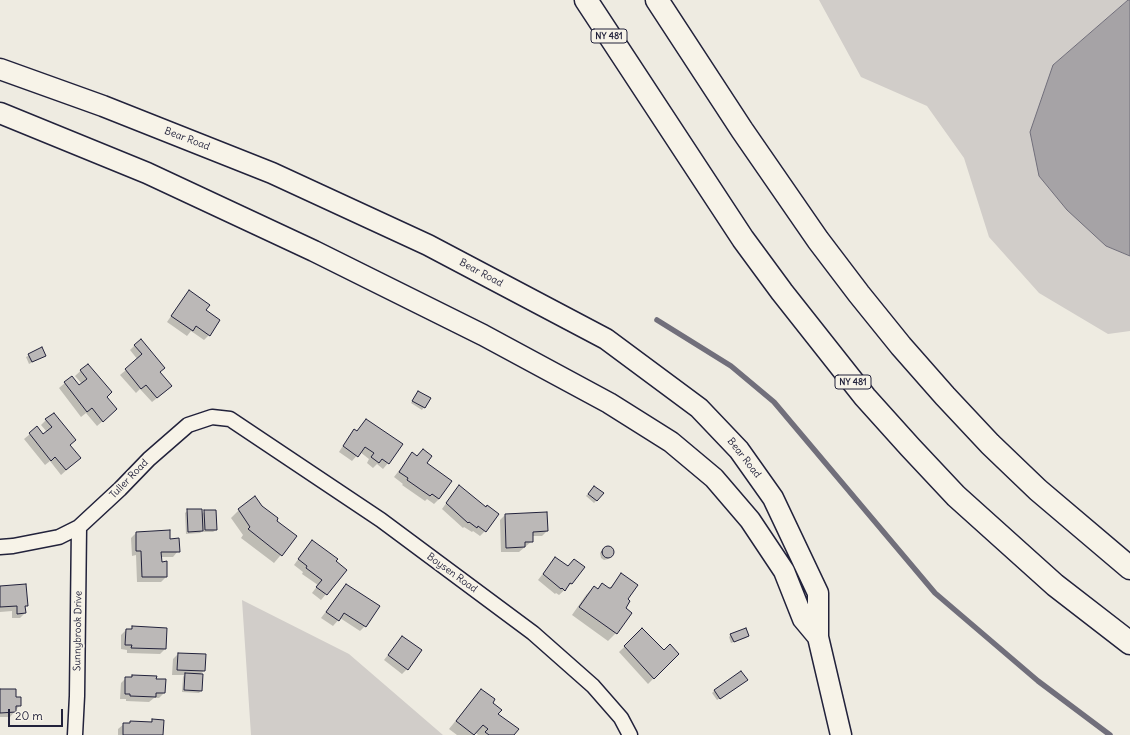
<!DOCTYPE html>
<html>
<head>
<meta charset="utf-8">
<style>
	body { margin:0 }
	#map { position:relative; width:1130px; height:735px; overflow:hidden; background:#eeebe1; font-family:Delius,sans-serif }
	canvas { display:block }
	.scale { position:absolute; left:8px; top:709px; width:55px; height:18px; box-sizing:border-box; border:2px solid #22223b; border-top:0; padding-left:5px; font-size:12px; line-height:14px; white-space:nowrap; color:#22223b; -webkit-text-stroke:3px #f7f3e8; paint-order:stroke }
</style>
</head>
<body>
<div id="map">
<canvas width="1130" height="735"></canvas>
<div class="scale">20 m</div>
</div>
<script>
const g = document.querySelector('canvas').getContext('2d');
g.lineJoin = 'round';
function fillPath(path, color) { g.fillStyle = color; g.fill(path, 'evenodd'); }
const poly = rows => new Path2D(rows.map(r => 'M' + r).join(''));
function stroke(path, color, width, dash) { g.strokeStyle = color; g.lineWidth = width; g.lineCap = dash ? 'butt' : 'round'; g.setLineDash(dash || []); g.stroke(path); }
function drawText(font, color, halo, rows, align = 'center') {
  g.font = font + ' Delius,sans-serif'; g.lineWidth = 3.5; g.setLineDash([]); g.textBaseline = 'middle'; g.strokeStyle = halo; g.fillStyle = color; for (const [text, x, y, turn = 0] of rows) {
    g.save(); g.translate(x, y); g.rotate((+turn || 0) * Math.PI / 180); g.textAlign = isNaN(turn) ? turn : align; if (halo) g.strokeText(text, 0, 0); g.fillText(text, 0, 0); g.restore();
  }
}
fillPath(poly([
	[819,0,1128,0,1053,65,1106,246,1130,256,1130,331,1108,334,1039,293,989,237,964,158,927,106,861,77],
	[242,600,349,654,443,735,251,735]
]), '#d1cdc9');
const water = poly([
	[1128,0,1130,0,1130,256,1106,246,1067,210,1039,176,1030,132,1053,65,1128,0]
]);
fillPath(water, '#a6a3a6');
stroke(water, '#716f7b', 1);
fillPath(poly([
	[189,291,209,335,204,340,191,331,187,336,167,322,184,297],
	[135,345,160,372,166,391,152,402,140,389,136,393,120,375,138,360,130,350],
	[42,349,45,356,29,364,26,357],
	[87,365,106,397,111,414,97,426,86,413,81,417,59,388,72,377,79,386,82,384,75,376],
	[416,394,424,407,422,410,411,403],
	[46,420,80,458,61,475,50,461,45,465,24,439,30,434,43,436,47,432,41,425],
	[366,420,388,463,383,469,377,464,373,468,367,463,369,459,360,452,352,461,339,452,349,436,354,431,356,432],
	[423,450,425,463,439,499,434,504,427,499,425,501,402,485,403,484,394,477,412,454,416,457],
	[592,489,597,500,594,503,586,496],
	[454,492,485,531,480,536,473,531,472,532,464,527,463,528,442,509],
	[262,506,276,521,296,537,274,563,241,538,243,535,231,518,239,510],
	[188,510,202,514,205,511,216,530,213,532,203,532,203,530,200,533,186,534,185,513],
	[505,515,547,531,542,536,532,536,532,541,519,552,501,552,500,520],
	[136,533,169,540,178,551,173,557,160,557,161,563,166,562,166,577,161,582,137,582,136,555,132,556,131,538],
	[609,546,613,549,613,553,608,559,604,560,601,558,600,553,605,547],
	[307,547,334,561,346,570,321,600,312,593,318,585,302,574,303,572,294,565],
	[555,558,567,567,574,560,583,567,571,584,559,595,556,593,555,594,538,580],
	[621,575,627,600,624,608,630,613,616,633,608,641,572,615,586,595,594,587,597,590,602,585,609,589],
	[346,585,365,626,360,631,340,618,333,626,321,618],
	[0,587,27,605,24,608,25,613,20,618,12,618,12,611,0,612],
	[133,627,165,649,160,654,127,653,127,650,121,649,121,635,126,630,130,630],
	[642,630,671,661,648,684,619,652],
	[731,635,748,636,746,638,731,643,729,637],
	[402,637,407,669,402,674,384,660],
	[178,654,204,671,199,675,201,691,199,693,182,692,183,677,184,675,172,675,173,659],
	[132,676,155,680,164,693,159,698,154,698,149,702,126,701,126,699,120,699,121,683,126,678,130,678],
	[744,683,717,700,712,693,715,690],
	[0,690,15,698,20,705,10,717,0,717],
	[481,690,491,703,497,714,513,735,478,735,476,733,474,735,457,735,449,729,474,698],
	[152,720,162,735,118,735,118,729,124,724,150,723]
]), '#0003');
stroke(poly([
	[657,320,731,366,774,402,935,593,1038,681,1110,735]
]), '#716f7b', 5.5);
const building = poly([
	[189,290,210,305,206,310,220,320,210,336,196,326,193,331,171,316,189,290],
	[141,339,165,368,160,372,172,386,157,398,146,385,141,389,125,369,142,354,134,345,141,339],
	[42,347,46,356,32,362,28,354,42,347],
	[88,364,112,392,107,397,117,409,103,422,92,408,87,412,64,382,72,376,79,385,87,379,80,370,88,364],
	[418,391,431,398,425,408,412,401,418,391],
	[54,413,76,440,70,445,81,458,66,470,55,457,51,461,29,433,37,426,43,434,52,427,45,419,54,413],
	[366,419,403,444,389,464,382,459,379,463,371,457,374,453,365,447,358,457,343,446,354,429,357,431,366,419],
	[423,449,432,456,427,463,452,481,439,499,432,494,430,496,407,480,408,478,399,472,412,452,417,456,423,449],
	[459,485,486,507,487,505,499,514,486,532,478,526,477,528,469,522,468,523,446,503,459,485],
	[594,486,604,493,597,501,588,494,594,486],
	[255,496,262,506,278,518,277,521,297,536,282,556,248,529,250,527,238,509,255,496],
	[187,509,202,509,203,531,188,532,187,509],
	[204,510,216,510,217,530,205,530,204,510],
	[547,512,548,531,533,532,533,542,525,542,525,547,506,548,505,514,547,512],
	[170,530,170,539,179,538,180,552,161,552,162,562,167,561,167,577,142,577,141,551,136,551,136,532,170,530],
	[312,540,338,559,336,561,347,570,327,595,316,587,322,580,306,568,307,566,298,559,312,540],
	'602 552a6 6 0 1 1 12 0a6 6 0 1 1-12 0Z',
	[555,557,568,566,574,559,585,567,572,584,570,583,565,591,562,588,561,589,543,574,555,557],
	[621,573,638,585,628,599,630,601,626,608,632,613,617,634,579,607,594,586,598,589,602,583,609,588,611,588,621,573],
	[26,584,28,606,25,606,26,613,17,614,17,606,0,607,0,586,26,584],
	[346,584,380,606,366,627,344,613,339,621,326,612,346,584],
	[132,626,167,628,166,649,131,648,132,645,125,645,126,629,132,629,132,626],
	[642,628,664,650,670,644,679,654,654,679,624,646,642,628],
	[746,628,749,636,734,642,730,634,746,628],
	[402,636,422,650,408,670,388,655,402,636],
	[178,653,206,654,205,671,177,670,178,653],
	[741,671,748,680,720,699,714,690,741,671],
	[185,673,203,674,202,691,184,690,185,673],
	[132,675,157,676,156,679,166,679,165,693,156,693,156,697,130,696,130,694,125,694,125,677,132,677,132,675],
	[0,689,16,689,16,697,21,697,21,706,16,706,16,712,0,713,0,689],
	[481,689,495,699,493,703,502,710,498,714,519,729,514,735,489,735,485,732,488,729,483,725,474,735,456,721,481,689],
	[152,719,164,720,163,735,123,735,123,723,130,723,130,721,152,722,152,719]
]);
fillPath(building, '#bbb8b7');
stroke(building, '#22223b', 1);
const street = poly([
	[0,547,13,546,59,537,79,527,120,489,149,459,188,425,212,417,230,419,381,520,533,633,593,686,621,718,630,735],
	[75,735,77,696,79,527]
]);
const secondary = poly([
	[0,69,103,106,272,173,428,245,606,339,699,408,739,450,773,498,818,593,818,637,841,735],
	[0,113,147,173,314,251,483,335,609,403,671,442,714,478,750,520,784,571,803,619,818,637]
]);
const highway = poly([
	[586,0,743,239,782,292,865,397,910,447,956,496,1055,585,1130,643],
	[657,0,742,130,818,240,859,294,901,346,945,396,990,444,1038,490,1130,568]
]);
stroke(street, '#22223b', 17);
stroke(secondary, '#22223b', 23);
stroke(highway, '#22223b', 25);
stroke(street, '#f7f3e8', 14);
stroke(secondary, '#f7f3e8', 20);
stroke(highway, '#f7f3e8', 22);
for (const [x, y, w] of [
	[609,36,36],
	[853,382,36]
]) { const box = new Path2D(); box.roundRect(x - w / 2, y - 7, w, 14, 3); g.fillStyle = '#f7f3e8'; g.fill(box); stroke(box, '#22223b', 1); }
drawText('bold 9px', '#22223b', null, [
	["NY 481",609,36],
	["NY 481",853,382]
]);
drawText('10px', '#22223b', '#f7f3e8', [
	["Bear Road",187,139,21],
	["Bear Road",481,273,28],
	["Bear Road",744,458,52],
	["Tuller Road",129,479,-46],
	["Boysen Road",452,573,36],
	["Sunnybrook Drive",78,631,-89]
]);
</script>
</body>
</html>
